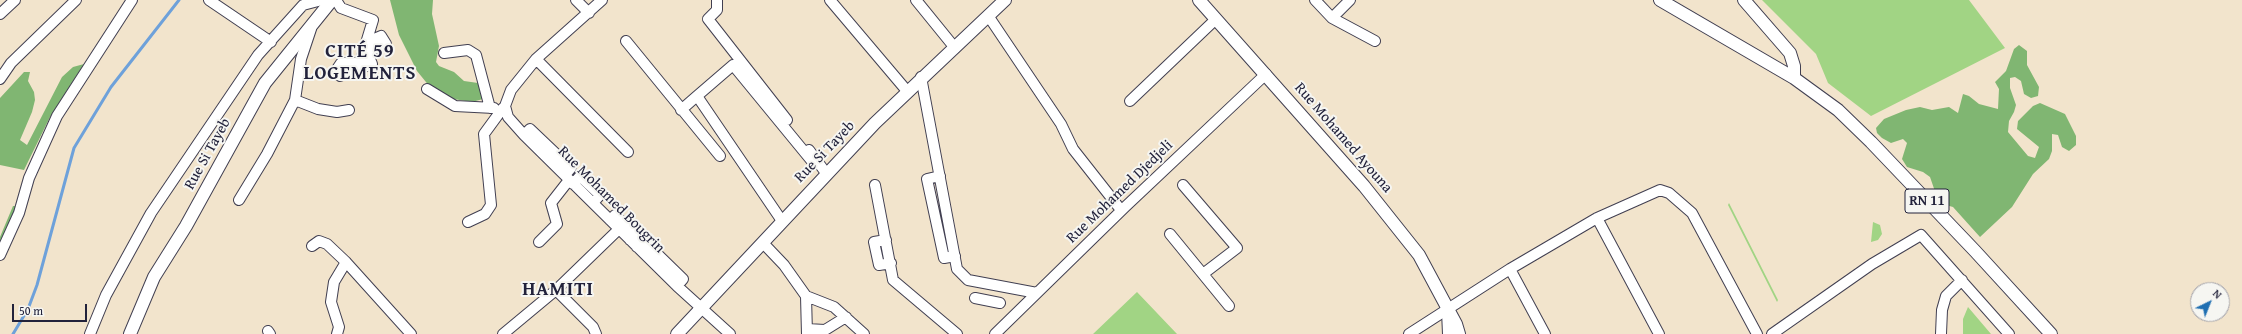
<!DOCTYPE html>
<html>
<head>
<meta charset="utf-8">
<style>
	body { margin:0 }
	#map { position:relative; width:2242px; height:334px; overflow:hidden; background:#f2e4cc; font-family:"Gentium Book Plus",serif }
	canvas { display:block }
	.north { position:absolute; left:2190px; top:282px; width:40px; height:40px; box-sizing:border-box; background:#f6f6f2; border:1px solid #a1a1a9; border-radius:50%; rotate:43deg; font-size:11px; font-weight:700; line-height:16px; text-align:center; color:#22223b }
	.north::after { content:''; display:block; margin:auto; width:14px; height:18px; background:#1f6fb2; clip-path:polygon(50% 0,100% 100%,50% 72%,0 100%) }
	.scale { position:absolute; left:12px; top:304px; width:75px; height:18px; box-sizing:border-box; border:2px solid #22223b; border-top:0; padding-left:5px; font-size:12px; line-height:14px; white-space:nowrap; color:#22223b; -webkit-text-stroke:3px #f6f6f2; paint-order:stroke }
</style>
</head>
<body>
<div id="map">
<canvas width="2242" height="334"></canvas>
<div class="north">N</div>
<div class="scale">50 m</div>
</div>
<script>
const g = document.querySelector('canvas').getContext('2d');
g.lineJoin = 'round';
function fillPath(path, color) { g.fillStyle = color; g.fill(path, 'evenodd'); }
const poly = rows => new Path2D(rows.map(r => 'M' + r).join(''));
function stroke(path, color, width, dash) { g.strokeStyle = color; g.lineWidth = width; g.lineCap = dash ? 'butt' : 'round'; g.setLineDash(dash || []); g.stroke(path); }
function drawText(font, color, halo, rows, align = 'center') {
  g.font = font + ' "Gentium Book Plus",serif'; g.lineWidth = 4; g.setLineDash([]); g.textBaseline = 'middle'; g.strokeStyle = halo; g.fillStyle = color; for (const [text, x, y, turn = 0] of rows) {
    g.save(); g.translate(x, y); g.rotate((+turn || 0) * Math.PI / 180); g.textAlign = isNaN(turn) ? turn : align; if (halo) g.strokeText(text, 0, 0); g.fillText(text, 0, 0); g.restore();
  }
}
fillPath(poly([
	[1762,0,1969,0,2005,48,1871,116,1828,83,1816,54],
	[1729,203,1778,300,1777,302,1728,205],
	[1873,222,1880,225,1882,234,1878,240,1871,242],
	[1137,292,1177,334,1093,334],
	[1968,307,1991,334,1963,334,1963,319]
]), '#a1d484');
fillPath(poly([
	[390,0,433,0,432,14,439,46,436,62,439,66,454,72,464,81,478,83,483,99,472,102,447,98,430,87,417,71,399,35],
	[2019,45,2027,51,2027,65,2039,87,2038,96,2031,98,2024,94,2021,81,2015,77,2010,78,2010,88,2016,105,2014,112,2009,121,2008,132,2028,156,2035,158,2039,147,2017,129,2018,121,2033,106,2040,103,2065,114,2076,136,2076,145,2069,151,2062,147,2058,135,2052,134,2052,151,2049,159,2033,174,2012,207,1980,237,1953,207,1939,203,1930,177,1923,172,1907,167,1902,159,1907,143,1903,139,1891,143,1882,138,1877,133,1876,128,1884,119,1906,110,1920,107,1932,110,1949,107,1958,113,1963,94,1969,96,1979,104,1998,109,1999,89,1995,82,2006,71,2014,49],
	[84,64,50,117,24,170,0,165,0,98,24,72,30,72,28,81,34,92,35,100,32,112,20,140,27,145,62,77,73,67],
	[13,206,16,206,0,246,0,237]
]), '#80b672');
stroke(poly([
	[13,334,28,309,37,285,74,148,111,87,179,0]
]), '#6ea1da', 3);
const minor = poly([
	[209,0,271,42],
	[336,0,341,8,373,20,360,63,341,63,337,69,340,76,372,64,367,52,386,44,381,36,367,42],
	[576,0,589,13],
	[602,0,536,59,511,90,505,106,508,117,524,135,677,286,730,334],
	[717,0,717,10,708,19,787,120],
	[830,0,907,91],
	[916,0,955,48],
	[1315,0,1332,18,1375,41],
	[0,14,15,0],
	[989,17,1061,124,1073,149,1121,210],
	[1332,18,1350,0],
	[626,41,720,156],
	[444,53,468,50,476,55,490,108],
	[536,59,628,152],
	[921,77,957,269,968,280,1037,293],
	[0,79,11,63,76,0],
	[427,89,455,106,494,108],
	[295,100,318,109,337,112,349,110],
	[1130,101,1216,19],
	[681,110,697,96],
	[524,135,530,129,571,168,565,175],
	[809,150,826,173],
	[940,176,927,179,944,258,955,256],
	[573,184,580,176,600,195,593,203],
	[875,185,893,280,957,334],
	[1183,185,1237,248,1203,274],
	[239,200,267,154,295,100,301,59,311,29],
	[1597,218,1659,334],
	[610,220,615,215,635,235,630,240],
	[782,221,697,96,733,65,811,160],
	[468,222,485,214,491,205,484,134,503,108],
	[1170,234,1229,306],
	[886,240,874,242,879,265,891,263],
	[539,242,557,224,551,203,569,180],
	[763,243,784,265,806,296,834,307,864,334],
	[312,246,319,241,327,244,346,262,411,334],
	[637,247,643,240,683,279,677,286],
	[0,255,19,213,29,178,57,116,132,0],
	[1510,269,1545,334],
	[556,290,593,327,596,334],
	[806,296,807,334],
	[975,298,1000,303],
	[807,329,825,330,846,317],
	[268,331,270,334],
	[90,334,106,295,151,213,258,55,303,5,322,0],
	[337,334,339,327,331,302,334,282,346,262],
	[503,334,556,290,619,229],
	[995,334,1125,207,1266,74],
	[1409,334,1510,269,1597,218,1660,190,1669,193,1692,213,1757,334],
	[1772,334,1872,264,1921,235,2009,334],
	[1941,334,1942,310,1946,296,1962,280]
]);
const major = poly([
	[1199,0,1364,186,1419,255,1456,324,1459,334],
	[1660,0,1794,78,1838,110,1871,142,1975,251,2051,334],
	[1744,0,1790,53,1794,66,1794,78],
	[1448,311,1449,334],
	[130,334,154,277,186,226,265,83,332,0],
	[677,334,875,123,1005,0]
]);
stroke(minor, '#413f51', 12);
stroke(major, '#413f51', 14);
stroke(minor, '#fff', 10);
stroke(major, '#fff', 12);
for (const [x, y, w] of [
	[1927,201,44]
]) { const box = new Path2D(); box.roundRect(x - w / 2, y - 12, w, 24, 3); g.fillStyle = '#f6f6f2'; g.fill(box); stroke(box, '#22223b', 1); }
drawText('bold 14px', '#22223b', null, [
	["RN 11",1927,201]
]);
drawText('15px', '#22223b', '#f6f6f2', [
	["Rue Mohamed Ayouna",1343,138,49],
	["Rue Si Tayeb",825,152,-46],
	["Rue Si Tayeb",208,154,-61],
	["Rue Mohamed Djedjeli",1120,192,-44],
	["Rue Mohamed Bougrin",611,200,45]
]);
g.letterSpacing = '1px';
drawText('bold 19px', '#22223b', '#f6f6f2', [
	["CITÉ 59",360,52],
	["LOGEMENTS",360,74],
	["HAMITI",558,290]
]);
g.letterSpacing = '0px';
</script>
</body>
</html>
